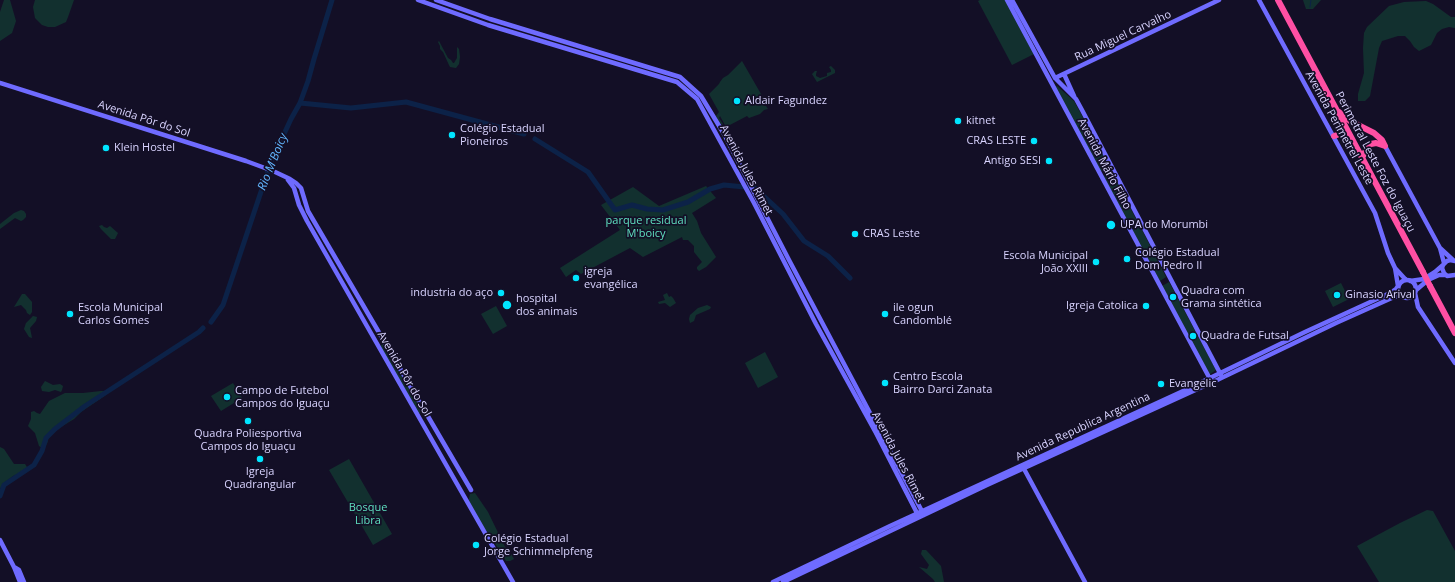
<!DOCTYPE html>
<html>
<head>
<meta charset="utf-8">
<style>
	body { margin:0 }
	canvas { display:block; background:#130f26 }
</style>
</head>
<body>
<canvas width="1455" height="582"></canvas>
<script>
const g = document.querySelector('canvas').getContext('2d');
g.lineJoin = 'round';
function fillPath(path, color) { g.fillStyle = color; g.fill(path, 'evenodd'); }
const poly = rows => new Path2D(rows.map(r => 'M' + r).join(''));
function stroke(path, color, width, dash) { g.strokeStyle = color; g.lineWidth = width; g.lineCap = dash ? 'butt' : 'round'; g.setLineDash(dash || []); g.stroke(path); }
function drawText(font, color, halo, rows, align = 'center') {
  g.font = font + ' "Open Sans",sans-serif'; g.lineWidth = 3.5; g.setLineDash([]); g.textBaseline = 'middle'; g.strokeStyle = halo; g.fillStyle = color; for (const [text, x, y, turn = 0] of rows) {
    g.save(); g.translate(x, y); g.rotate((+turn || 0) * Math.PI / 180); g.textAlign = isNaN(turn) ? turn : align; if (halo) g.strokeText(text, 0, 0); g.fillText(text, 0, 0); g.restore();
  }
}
fillPath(poly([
	[4,0,10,0,16,21,12,33,0,41,0,12],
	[35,0,74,0,68,17,66,22,55,27,48,27,42,25,35,18,33,7],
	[980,0,1006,0,1034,54,1012,65,978,1],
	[1303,0,1321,0,1313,9,1306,9],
	[1426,1,1433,4,1451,17,1455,17,1455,28,1449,27,1442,29,1437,33,1431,45,1419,51,1414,47,1410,41,1405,36,1398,36,1382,41,1379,48,1370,96,1365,101,1358,101,1358,94,1364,73,1363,48,1364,33,1367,27,1389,6,1404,2],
	[439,41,448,58,451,60,453,63,454,63,457,58,457,47,459,49,460,57,459,64,456,68,450,67,449,65,443,52,440,49,440,46,438,42],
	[742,61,761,94,762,98,760,99,764,106,766,106,768,109,764,110,760,114,749,118,747,116,726,127,720,116,719,118,723,124,722,125,718,120,716,116,719,112,709,94,719,84,720,82,723,78,728,75],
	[831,66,835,70,835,73,817,82,812,74,815,71,817,71,816,74,816,76,820,78,827,76,827,73,831,72,831,70,829,67],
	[1057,86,1074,101,1112,171,1099,171,1055,87],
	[1103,175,1114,176,1137,221,1129,225],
	[706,186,716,198,692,213,697,221,701,233,716,257,706,267,699,271,697,269,697,267,702,262,694,252,694,246,688,240,683,240,682,237,643,257,630,248,581,274,576,270,566,277,560,268,620,230,601,205,633,187,659,206],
	[21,210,24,211,26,214,26,217,23,220,21,221,15,218,0,229,0,224,14,213],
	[102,225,104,227,107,228,110,226,118,233,115,239,111,239,101,229,99,226],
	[1140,226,1166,277,1160,281,1132,230],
	[1169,282,1216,370,1209,375,1162,286],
	[1341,283,1349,299,1333,307,1325,291],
	[667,293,669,297,671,296,673,298,676,303,670,307,665,303,659,304,658,302,665,300,663,295],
	[22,294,25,294,32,302,32,312,30,315,27,313,26,310,21,305,14,307],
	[707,305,711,307,710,309,696,315,694,321,690,323,689,319,690,315,698,308],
	[496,306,507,326,493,334,481,314],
	[33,316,37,317,36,321,30,328,32,338,29,337,24,329,26,323],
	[383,343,424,410,418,414,380,347],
	[765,352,778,377,758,388,745,363],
	[45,381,53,385,60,384,63,386,62,390,61,392,55,390,49,392,42,391,41,387],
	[233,383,242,398,221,411,211,396],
	[101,391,105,391,106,395,81,412,74,419,53,432,49,437,47,444,42,448,39,446,35,433,28,426,31,419,31,412,34,411,37,413,40,414,49,401,65,393,83,393],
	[0,447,4,449,14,464,25,464,27,467,23,472,13,476,5,482,0,489],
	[349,459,392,534,373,545,329,470],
	[475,493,488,512,505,547,509,550,514,559,510,561,506,561,489,534,480,523,468,503,470,494],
	[1427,510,1433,511,1455,551,1455,582,1379,582,1357,546,1400,523],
	[922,550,926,550,941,566,944,582,935,582,933,579,919,567,927,569,929,565,921,554]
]), '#12302f');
stroke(poly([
	[1310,7,1311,0]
]), '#0c2248', 1);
stroke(poly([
	[300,103,351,108,406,102,524,134],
	[535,139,588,172,615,210,632,205,647,209,663,210,688,202,710,189,724,185,755,188,783,214,804,241,828,256,850,278],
	[211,322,223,305,271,162,291,119,300,103,308,81,314,59,332,0],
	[0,496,4,485,34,465,42,451,46,438,55,429,85,406,199,332,203,328]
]), '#0c2248', 5);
stroke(poly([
	[418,0,488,25,677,82,697,99,754,203,816,324,876,433,919,517],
	[436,0,490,19,680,77,701,96,724,134,789,260,924,515],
	[1007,0,1210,379],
	[1012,0,1055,78,1076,99,1082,110,1221,375],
	[1064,74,1074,96],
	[1055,78,1219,0],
	[0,83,246,161,273,171,290,179,296,183,301,188,308,211,471,490],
	[1385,146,1440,248,1444,263],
	[288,180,294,188,299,205,307,221,513,582],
	[1440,248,1453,260],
	[1455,261,1450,260,1447,261,1443,265,1442,268,1444,273,1447,276,1455,275],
	[1395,268,1406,280],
	'1398 289a9 9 0 1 1 18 0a9 9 0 1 1-18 0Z',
	[1410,281,1424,279,1435,272,1443,265],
	[1415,291,1428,280,1439,275,1446,275],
	[1415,293,1418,307,1455,363],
	[1023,467,1085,582],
	[0,540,14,567,20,582],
	[14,567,19,570,24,582],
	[773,582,890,526,1181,392,1305,332,1390,293,1396,289,1398,286,1395,268,1388,253,1375,213,1259,0],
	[783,582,987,485,1213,382,1336,323,1394,297,1401,296]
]), '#6f6bff', 4.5);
stroke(poly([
	[1278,0,1423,272],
	[1339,112,1350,121,1374,133,1382,140,1385,146],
	[1334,136,1343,133,1346,129],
	[1362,158,1367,148,1371,144,1376,143,1385,146],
	[1430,286,1455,333]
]), '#ff4fa3', 6);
stroke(poly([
	[1423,272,1430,286]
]), '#ff4fa3', 6);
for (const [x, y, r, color] of [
	[737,101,4,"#00e5ff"],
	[958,121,4,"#00e5ff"],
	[452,135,4,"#00e5ff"],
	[1034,141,4,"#00e5ff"],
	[106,148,4,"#00e5ff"],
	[1049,161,4,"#00e5ff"],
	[1111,225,5,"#00e5ff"],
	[855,234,4,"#00e5ff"],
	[1127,259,4,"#00e5ff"],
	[1096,262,4,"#00e5ff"],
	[576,278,4,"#00e5ff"],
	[501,293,4,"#00e5ff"],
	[1337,295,4,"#00e5ff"],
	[1173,297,4,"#00e5ff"],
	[507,305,5,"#00e5ff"],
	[1146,306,4,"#00e5ff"],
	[70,314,4,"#00e5ff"],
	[885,314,4,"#00e5ff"],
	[1193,336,4,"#00e5ff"],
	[885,383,4,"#00e5ff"],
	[1161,384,4,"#00e5ff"],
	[227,397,4,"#00e5ff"],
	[248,421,4,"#00e5ff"],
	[260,459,4,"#00e5ff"],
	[476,545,4,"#00e5ff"]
]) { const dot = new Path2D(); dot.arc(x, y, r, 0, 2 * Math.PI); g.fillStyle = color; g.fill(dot); stroke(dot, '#130f26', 1.5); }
drawText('11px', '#d9d4ff', '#130f26', [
	["Rua Miguel Carvalho",1123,36,-25],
	["Avenida Pôr do Sol",144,119,18],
	["Avenida Perimetrel Leste",1339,128,61],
	["Perimetral Leste Foz do Iguaçu",1375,162,62],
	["Avenida Mário Filho",1104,164,62],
	["Avenida Jules Rimet",746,170,62],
	["Avenida Pôr do Sol",404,374,60],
	["Avenida Republica Argentina",1083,427,-25],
	["Avenida Jules Rimet",898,457,62]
]);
drawText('11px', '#d9d4ff', '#130f26', [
	["Aldair Fagundez",745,101],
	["kitnet",966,121],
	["Colégio Estadual",460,129],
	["Pioneiros",460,142],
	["CRAS LESTE",1026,141,"right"],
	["Klein Hostel",114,148],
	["Antigo SESI",1041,161,"right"],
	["UPA do Morumbi",1120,225],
	["CRAS Leste",863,234],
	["Colégio Estadual",1135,253],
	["Dom Pedro II",1135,266],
	["Escola Municipal",1088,256,"right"],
	["João XXIII",1088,269,"right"],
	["igreja",584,272],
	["evangélica",584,285],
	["Quadra com",1181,291],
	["Grama sintética",1181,304],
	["industria do aço",493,293,"right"],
	["Ginasio Arival",1345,295],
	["hospital",516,299],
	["dos animais",516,312],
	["Igreja Catolica",1138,306,"right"],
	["Escola Municipal",78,308],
	["Carlos Gomes",78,321],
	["ile ogun",893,308],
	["Candomblé",893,321],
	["Quadra de Futsal",1201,336],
	["Centro Escola",893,377],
	["Bairro Darci Zanata",893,390],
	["Evangelic",1169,384],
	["Campo de Futebol",235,391],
	["Campos do Iguaçu",235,404],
	["Quadra Poliesportiva",248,434,"center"],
	["Campos do Iguaçu",248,447,"center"],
	["Igreja",260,472,"center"],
	["Quadrangular",260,485,"center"],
	["Colégio Estadual",484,539],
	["Jorge Schimmelpfeng",484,552]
], 'left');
drawText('11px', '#5fe0c0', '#130f26', [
	["parque residual",646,221],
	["M'boicy",646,234],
	["Bosque",368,508],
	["Libra",368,521]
]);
drawText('italic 12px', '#62b6ff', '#130f26', [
	["Rio M'Boicy",273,162,-68]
]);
</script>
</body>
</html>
